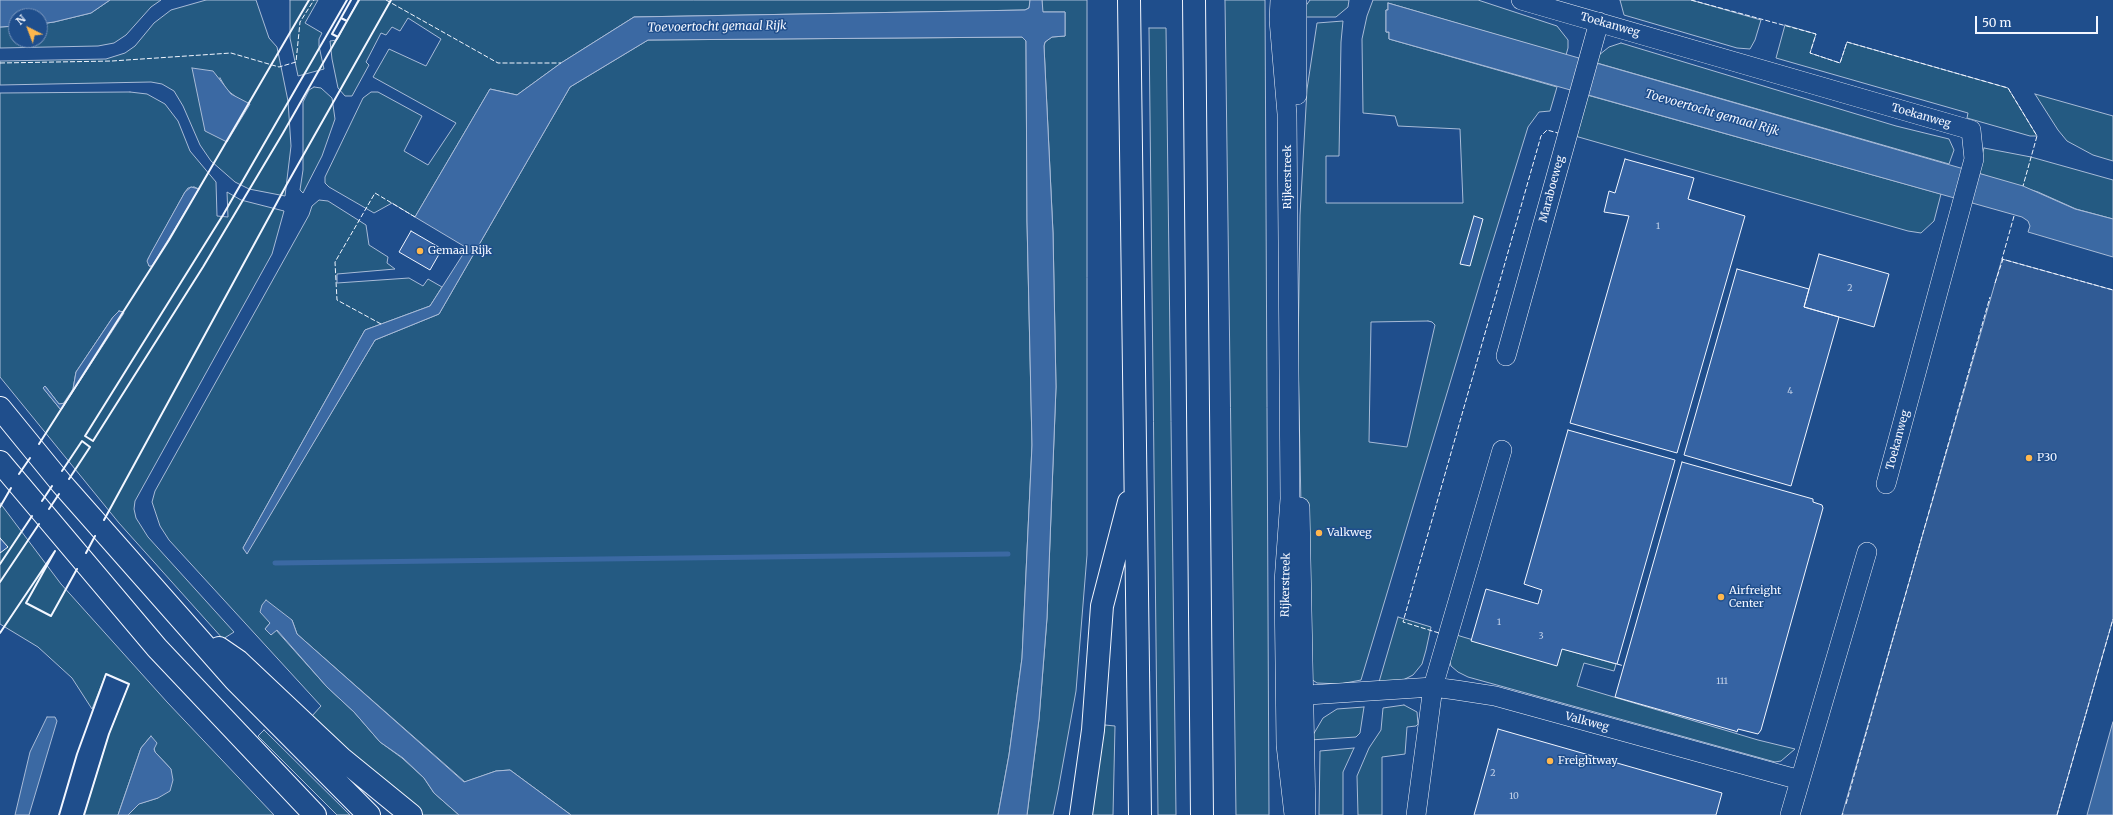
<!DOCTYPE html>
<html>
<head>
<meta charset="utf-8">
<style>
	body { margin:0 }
	#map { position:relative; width:2113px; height:815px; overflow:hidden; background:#1f4e8c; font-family:Merriweather,serif }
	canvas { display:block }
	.north { position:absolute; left:8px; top:8px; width:40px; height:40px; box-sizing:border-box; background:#1f4e8c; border:1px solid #7391ba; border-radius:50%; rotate:318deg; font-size:11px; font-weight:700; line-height:16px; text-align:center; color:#f2f6ff }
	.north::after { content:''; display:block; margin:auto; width:14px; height:18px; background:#ffb74d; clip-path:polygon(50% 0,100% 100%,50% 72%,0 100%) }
	.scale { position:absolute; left:1975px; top:16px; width:123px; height:18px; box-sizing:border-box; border:2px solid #f2f6ff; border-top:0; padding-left:5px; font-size:12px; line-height:14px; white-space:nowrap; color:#f2f6ff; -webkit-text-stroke:3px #1f4e8c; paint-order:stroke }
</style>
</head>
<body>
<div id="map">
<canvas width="2113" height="815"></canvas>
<div class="north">N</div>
<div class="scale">50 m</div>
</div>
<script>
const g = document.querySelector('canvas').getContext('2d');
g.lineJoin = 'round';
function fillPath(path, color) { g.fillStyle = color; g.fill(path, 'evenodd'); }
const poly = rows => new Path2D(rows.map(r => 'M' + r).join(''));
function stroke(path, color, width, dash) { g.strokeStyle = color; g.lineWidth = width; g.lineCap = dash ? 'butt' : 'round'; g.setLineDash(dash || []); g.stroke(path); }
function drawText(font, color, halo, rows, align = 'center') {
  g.font = font + ' Merriweather,serif'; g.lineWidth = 3; g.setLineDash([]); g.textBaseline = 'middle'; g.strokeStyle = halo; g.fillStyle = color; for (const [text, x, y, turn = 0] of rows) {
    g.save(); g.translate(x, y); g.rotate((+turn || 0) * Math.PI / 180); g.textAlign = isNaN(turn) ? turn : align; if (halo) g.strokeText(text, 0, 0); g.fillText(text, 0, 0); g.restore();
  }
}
const green = poly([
	[110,0,161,0,151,7,126,35,114,43,98,46,0,48,0,27,16,26,16,40,40,40,40,24,54,22,91,13,110,0],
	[206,0,256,0,269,38,277,47,288,101,291,146,285,196,249,189,235,182,211,161,200,145,183,106,174,91,162,84,151,82,0,85,0,61,106,59,125,53,135,46,154,23,171,10,206,0],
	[220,78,227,90,236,97,205,131,220,78],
	[290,0,318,0,305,23,322,33,319,39,319,46,324,69,298,76,290,38,290,0],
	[358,0,1030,0,1030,3,1029,8,1025,10,634,17,561,63,517,95,490,89,415,217,392,203,374,213,329,187,325,183,325,177,363,98,371,92,378,92,422,116,404,151,428,165,456,123,373,77,389,49,426,66,441,39,408,18,400,31,392,27,386,35,381,33,366,62,369,65,352,96,345,96,338,88,332,59,330,41,337,40,358,0],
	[1042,0,1087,0,1087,555,1076,691,1058,791,1053,815,1027,815,1039,719,1047,618,1056,387,1053,233,1044,46,1045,42,1052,37,1065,36,1065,12,1042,12,1042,0],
	[1225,0,1265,0,1269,815,1236,815,1225,0],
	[1310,0,1349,0,1348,7,1336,17,1303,17,1305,7,1310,0],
	[1373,0,1478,0,1557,26,1568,40,1568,48,1566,55,1388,3,1388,10,1386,10,1386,32,1389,32,1389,39,1557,87,1550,111,1539,112,1528,127,1483,273,1361,680,1340,684,1317,683,1311,679,1304,657,1298,355,1300,215,1307,89,1317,23,1343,21,1341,42,1339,156,1326,156,1326,203,1463,203,1460,129,1398,126,1395,116,1363,113,1362,39,1367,16,1373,0],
	[1428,321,1432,322,1435,325,1407,447,1369,442,1371,322,1428,321],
	[1620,0,1691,0,1761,20,1755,40,1750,49,1737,48,1624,15,1620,0],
	[1785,25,1816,34,1810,53,1840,63,1847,42,2008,88,2037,136,2030,136,1967,118,1968,113,1776,58,1785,25],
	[1149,28,1166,28,1176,815,1158,815,1149,28],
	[1022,37,1026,41,1027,221,1032,445,1022,658,1009,755,998,815,571,815,510,770,496,771,465,782,297,634,292,620,270,623,265,629,271,635,276,630,327,687,354,712,380,742,402,758,424,778,434,793,459,815,423,815,393,792,312,716,321,706,169,540,160,526,152,502,155,491,309,215,312,206,319,200,328,201,366,225,369,245,388,257,387,263,395,269,337,274,337,283,409,278,423,286,428,279,442,287,430,306,365,330,243,548,247,553,375,340,439,314,570,87,648,40,1022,37],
	[1621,43,1896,126,1949,139,1954,150,1949,164,1597,63,1599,55,1609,47,1621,43],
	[314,87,321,88,332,98,335,119,322,156,303,193,300,190,303,170,303,102,309,90,314,87],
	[130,92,147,94,165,104,178,121,190,151,216,182,217,216,228,217,227,192,241,200,284,211,272,254,135,501,134,509,136,518,148,537,234,632,223,639,119,523,0,377,0,93,130,92],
	[194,187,199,189,152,266,149,266,148,259,185,192,188,188,194,187],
	[119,311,124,313,61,410,44,389,45,386,59,404,63,404,73,389,76,372,113,317,119,311],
	[2035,94,2113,116,2113,161,2093,155,2067,141,2058,130,2035,94],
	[1587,95,1941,194,1934,221,1921,233,1908,231,1575,136,1587,95],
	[1984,148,2031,157,2113,180,2113,219,2076,209,2038,192,1977,173,1984,148],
	[0,503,61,584,167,702,274,815,128,815,138,804,158,798,171,769,155,752,151,736,141,748,118,815,84,815,109,734,129,684,106,674,92,709,72,678,38,647,0,624,0,503],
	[1398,617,1431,627,1426,650,1422,664,1413,675,1403,680,1379,682,1398,617],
	[1453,634,1551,663,1556,647,1616,664,1614,671,1584,663,1577,686,1758,740,1795,749,1781,761,1775,762,1468,677,1458,672,1451,666,1449,658,1453,634],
	[1404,705,1417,712,1418,724,1416,726,1407,727,1405,754,1382,757,1382,815,1358,815,1357,776,1369,748,1381,730,1383,708,1404,705],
	[1364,707,1360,733,1356,737,1310,740,1323,718,1337,709,1364,707],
	[1105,725,1115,726,1113,815,1090,815,1105,725],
	[264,730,350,815,337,815,258,736,264,730],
	[1354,748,1343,772,1343,815,1319,815,1320,751,1354,748]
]);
fillPath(green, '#245a82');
stroke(green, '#a8bbd7', 1);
const parking = poly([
	[2002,259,2113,290,2113,619,2057,815,1842,815,2002,259]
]);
fillPath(parking, '#305b95');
stroke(parking, '#a8bbd7', 1);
const water = poly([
	[0,0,110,0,91,13,54,22,40,24,40,16,16,16,16,26,0,27,0,0],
	[1030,0,1042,0,1043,12,1065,12,1065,36,1052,37,1045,42,1044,46,1053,233,1056,387,1047,618,1039,719,1027,815,998,815,1009,755,1022,658,1032,445,1027,221,1026,41,1022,37,648,40,570,87,439,314,375,340,247,554,243,548,365,330,430,306,467,248,415,217,490,89,517,95,561,63,634,17,1025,10,1029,8,1030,0],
	[1388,3,2023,186,2075,209,2113,219,2113,257,2028,232,2030,226,2028,221,2022,217,1389,39,1389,32,1386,32,1386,10,1388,10,1388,3],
	[192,68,213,71,231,94,250,104,227,142,205,131,192,68],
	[191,187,199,189,152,266,149,266,147,261,151,253,185,192,191,187],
	[119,311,124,312,61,410,43,388,45,386,59,404,65,403,73,389,76,372,113,317,119,311],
	[266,600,292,620,297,634,464,782,496,771,510,770,571,815,459,815,434,793,424,778,403,758,380,742,354,712,327,687,277,630,271,635,265,629,270,623,260,612,262,605,266,600],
	[47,717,55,717,57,721,29,815,15,815,30,752,47,717],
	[2113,722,2113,815,2087,815,2112,725,2113,722],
	[151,736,157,743,154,749,155,752,171,769,173,780,170,791,158,798,139,804,128,815,118,815,141,748,151,736]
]);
fillPath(water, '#3b69a3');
stroke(water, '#a8bbd7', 1);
stroke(poly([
	[275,563,1008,554]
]), '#3b69a3', 5);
const building = poly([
	[1625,159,1694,178,1688,199,1745,216,1677,453,1570,423,1629,216,1604,212,1609,191,1615,193,1625,159],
	[1474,216,1483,219,1470,266,1460,264,1474,216],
	[411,231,442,249,430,270,399,252,411,231],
	[1819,254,1889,274,1874,327,1804,307,1819,254],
	[1737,269,1809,289,1804,307,1839,317,1791,486,1684,455,1737,269],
	[1568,430,1675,460,1617,664,1562,649,1557,666,1471,641,1486,589,1538,604,1542,590,1524,584,1568,430],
	[1682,462,1813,499,1813,502,1822,505,1823,508,1761,730,1758,734,1738,729,1737,732,1735,731,1615,697,1682,462],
	[0,538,8,547,0,553,0,538],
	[1498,729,1722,793,1716,815,1474,815,1498,729]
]);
fillPath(building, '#3563a3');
stroke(building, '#f2f6ff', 1);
const minor = poly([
	[1280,0,1279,20,1287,114,1290,499,1284,582,1286,745,1294,815],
	[1521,0,1971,130,1974,159,1886,484],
	[1297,95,1297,0],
	[1506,356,1599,22],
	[1300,507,1306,815],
	[1292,696,1433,687,1456,690,1495,696,1800,780],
	[1416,815,1433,687,1502,450],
	[1790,815,1867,552]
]);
const highway = poly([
	[1129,0,1140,815],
	[1194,0,1202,815],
	[0,408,62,484,235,680,369,815],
	[0,462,157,648,315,815],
	[219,648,238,661,341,758,411,815],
	[1081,815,1093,730,1102,606,1129,502]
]);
stroke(minor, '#f2f6ff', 20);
stroke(highway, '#f2f6ff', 24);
stroke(minor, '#1f4e8c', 19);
stroke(highway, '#1f4e8c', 22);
stroke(poly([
	[386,0,498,63,561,63],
	[1691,0,1816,34,1810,53,1840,63,1847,42,2008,88,2037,136,2023,186],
	[0,63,112,61,231,53,279,67,296,62,300,22,314,0],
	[2014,216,2002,259,2113,290],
	[1995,283,2003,259],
	[381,324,337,300,335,262,375,193,415,217],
	[1439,633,1403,622,1541,136,1547,130,1558,133],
	[1617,664,1624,666],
	[1846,804,1990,297],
	[1842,815,1843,813],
	[2057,815,2113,619]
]), '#f2f6ff', 1, [5, 2]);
stroke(poly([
	[347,0,223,215,85,436,93,441,203,267,283,133,347,21,338,37,332,34,351,0],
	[341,18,347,21,359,0],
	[39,444,169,240,309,0],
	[62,471,82,441,90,447,69,479],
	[19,474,30,458],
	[42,501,52,486],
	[0,507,11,488],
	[49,509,59,494],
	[104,520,287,184,391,0],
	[86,553,95,536],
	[0,564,32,516],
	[0,582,39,524],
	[0,633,55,551,26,603,51,616,77,569],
	[59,815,77,754,106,674,129,684,109,734,84,815]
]), '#f2f6ff', 2);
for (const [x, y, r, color] of [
	[420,251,4,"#ffb74d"],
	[2029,458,4,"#ffb74d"],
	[1319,533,4,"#ffb74d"],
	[1721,597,4,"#ffb74d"],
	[1550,761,4,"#ffb74d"]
]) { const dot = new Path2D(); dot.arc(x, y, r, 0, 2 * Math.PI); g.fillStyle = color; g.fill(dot); stroke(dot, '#1f4e8c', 1.5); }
drawText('9px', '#c3d1e8', null, [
	["1",1658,226],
	["2",1850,288],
	["4",1790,391],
	["1",1499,622],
	["3",1541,636],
	["111",1722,681],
	["2",1493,773],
	["10",1514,796]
]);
drawText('11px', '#f2f6ff', '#1f4e8c', [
	["Toekanweg",1610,25,16],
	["Toekanweg",1921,116,16],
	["Rijkerstreek",1288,177,-90],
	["Maraboeweg",1552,189,-75],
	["Toekanweg",1898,440,-75],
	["Rijkerstreek",1286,585,-89],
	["Valkweg",1587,722,15]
]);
drawText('11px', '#f2f6ff', '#1f4e8c', [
	["Gemaal Rijk",428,251],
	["P30",2037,458],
	["Valkweg",1327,533],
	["Airfreight",1729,591],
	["Center",1729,604],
	["Freightway",1558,761]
], 'left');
drawText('italic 12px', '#f2f6ff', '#1f4e8c', [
	["Toevoertocht gemaal Rijk",717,27,-1],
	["Toevoertocht gemaal Rijk",1712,113,16]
]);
</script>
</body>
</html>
